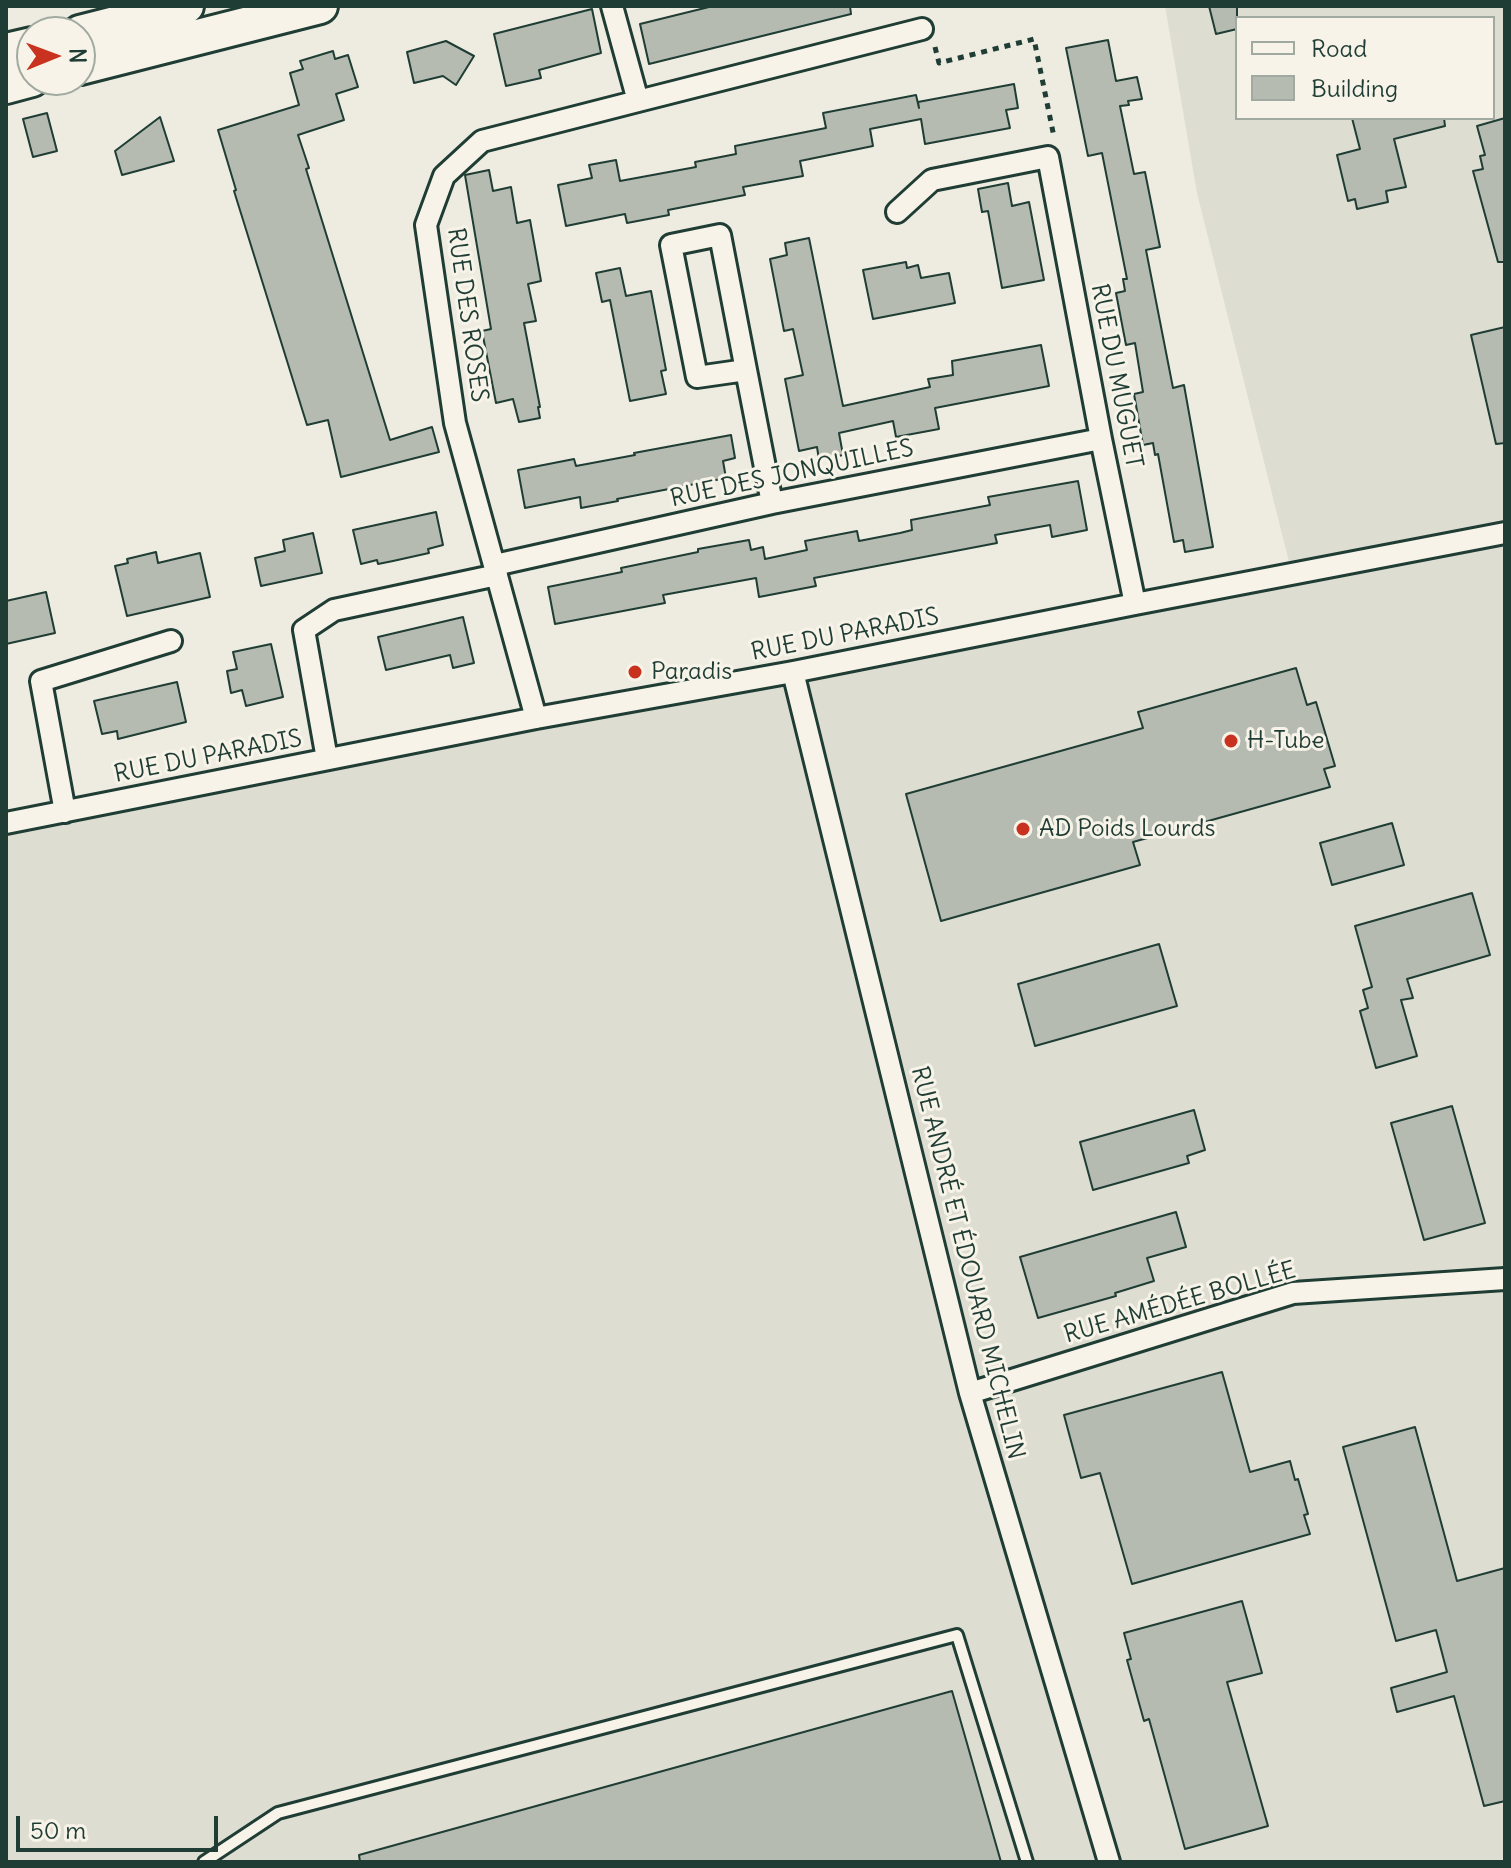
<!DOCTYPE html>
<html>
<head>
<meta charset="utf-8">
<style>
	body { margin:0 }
	#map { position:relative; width:1511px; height:1868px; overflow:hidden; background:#eeece1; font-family:Delius,sans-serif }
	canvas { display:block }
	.frame { position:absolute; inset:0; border:8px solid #1f3d34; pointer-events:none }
	.legend { position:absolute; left:1235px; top:16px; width:260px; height:104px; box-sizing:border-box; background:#f7f3e8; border:2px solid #a1aaa0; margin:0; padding:10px 14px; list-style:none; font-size:24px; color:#1f3d34 }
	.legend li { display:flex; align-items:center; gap:16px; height:40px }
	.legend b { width:40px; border:2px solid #a1aaa0 }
	.north { position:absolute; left:16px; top:16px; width:80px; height:80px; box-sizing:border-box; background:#f7f3e8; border:2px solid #a1aaa0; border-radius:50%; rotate:89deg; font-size:22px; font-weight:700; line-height:32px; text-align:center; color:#1f3d34 }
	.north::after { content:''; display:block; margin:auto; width:28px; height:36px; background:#c8321e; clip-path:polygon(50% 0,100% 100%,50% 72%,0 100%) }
	.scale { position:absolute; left:16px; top:1816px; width:202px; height:36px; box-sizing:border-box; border:4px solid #1f3d34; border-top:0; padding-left:10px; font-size:24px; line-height:28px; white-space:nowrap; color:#1f3d34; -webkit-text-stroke:6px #f7f3e8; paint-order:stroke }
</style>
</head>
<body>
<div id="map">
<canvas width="1511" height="1868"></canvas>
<div class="frame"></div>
<ul class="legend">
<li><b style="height:10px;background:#f7f3e8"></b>Road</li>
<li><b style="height:22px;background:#b5bbb0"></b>Building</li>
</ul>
<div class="north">N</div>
<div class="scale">50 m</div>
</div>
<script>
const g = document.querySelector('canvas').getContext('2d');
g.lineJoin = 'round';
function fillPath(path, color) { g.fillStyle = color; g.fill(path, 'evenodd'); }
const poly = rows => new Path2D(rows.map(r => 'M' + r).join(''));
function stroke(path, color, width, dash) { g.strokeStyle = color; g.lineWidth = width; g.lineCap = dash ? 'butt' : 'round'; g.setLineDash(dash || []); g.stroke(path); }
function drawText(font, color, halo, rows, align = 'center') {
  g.font = font + ' Delius,sans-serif'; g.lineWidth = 6; g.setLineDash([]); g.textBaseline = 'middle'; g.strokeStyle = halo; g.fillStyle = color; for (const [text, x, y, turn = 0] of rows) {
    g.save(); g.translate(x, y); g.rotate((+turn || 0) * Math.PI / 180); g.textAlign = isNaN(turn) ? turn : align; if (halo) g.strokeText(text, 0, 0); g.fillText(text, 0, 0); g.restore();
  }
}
fillPath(poly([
	[1165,6,1505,6,1505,1862,6,1862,6,823,1292,574,1197,193],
	[1237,18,1493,18,1493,118,1237,118]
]), '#ddddd2');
const building = poly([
	[713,6,850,6,851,14,649,64,640,24,713,6],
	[1209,6,1237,6,1237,29,1216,34,1209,6],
	[592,9,601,53,539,70,541,78,506,86,494,34,592,9],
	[1108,40,1116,81,1137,77,1142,99,1128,101,1129,105,1120,106,1134,174,1145,172,1160,247,1146,250,1173,388,1184,385,1213,547,1185,552,1183,540,1174,542,1158,454,1155,455,1153,443,1143,445,1134,394,1143,392,1135,343,1126,345,1116,293,1125,291,1123,279,1127,279,1102,153,1088,156,1066,48,1108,40],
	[446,41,474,56,456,85,443,76,414,83,407,52,446,41],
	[333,51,335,59,348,55,358,87,336,94,344,120,298,135,309,168,306,169,390,440,432,427,439,452,341,477,328,420,307,425,234,191,236,190,218,130,299,105,290,73,303,69,300,61,333,51],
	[1014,84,1018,108,1006,110,1010,128,925,144,921,119,870,129,873,146,800,161,803,176,743,187,745,195,668,210,669,215,627,223,625,214,566,226,558,185,592,178,589,165,616,160,620,181,696,167,695,162,736,154,735,146,826,128,823,113,916,95,919,108,918,102,1014,84],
	[47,113,57,151,33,157,23,119,47,113],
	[160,117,174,161,122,175,115,151,160,117],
	[1352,118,1444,118,1445,126,1394,139,1406,187,1386,191,1388,202,1357,209,1355,199,1348,201,1337,155,1360,149,1352,118],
	[1505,118,1505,262,1498,262,1473,171,1483,169,1480,156,1485,155,1477,126,1505,118],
	[489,170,493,191,511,187,517,223,530,220,541,281,528,284,536,321,524,323,540,407,538,407,540,418,519,422,513,399,496,403,482,331,491,329,465,175,489,170],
	[1008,183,1012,206,1029,202,1044,280,1002,288,988,211,982,212,978,189,1008,183],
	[809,238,843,406,930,387,928,379,953,375,952,361,1041,345,1049,386,935,408,939,429,896,437,893,421,839,433,843,455,819,460,817,447,799,451,785,379,803,375,793,329,784,331,770,259,787,255,785,243,809,238],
	[906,262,907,268,918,265,921,278,949,273,955,303,873,319,863,270,906,262],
	[620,268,626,296,651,291,666,370,661,371,666,394,630,401,610,300,602,302,596,273,620,268],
	[1505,327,1505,443,1496,444,1471,335,1505,327],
	[731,435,735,458,723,461,726,478,617,499,618,501,581,508,580,497,525,508,518,470,574,459,576,466,635,455,634,453,731,435],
	[1078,481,1087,530,1052,537,1050,525,995,535,997,543,814,578,816,586,759,597,756,578,663,595,665,603,555,624,548,587,622,572,621,568,698,552,698,549,749,540,751,550,763,547,765,559,807,550,805,541,857,531,859,541,900,533,912,530,911,520,990,505,988,497,1078,481],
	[436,512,443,545,428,549,429,553,393,561,378,564,377,560,361,564,353,530,436,512],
	[313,533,322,573,261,586,255,558,285,551,283,540,313,533],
	[156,552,158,563,200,553,210,597,127,616,115,566,128,563,127,559,156,552],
	[46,592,55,633,6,644,6,601,46,592],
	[463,617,474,663,453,668,450,655,386,670,378,637,463,617],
	[271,644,283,697,246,706,242,690,231,693,227,671,237,669,233,652,271,644],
	[1296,668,1307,705,1316,702,1335,766,1324,769,1330,787,1133,842,1140,865,941,921,906,794,1143,728,1138,712,1296,668],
	[177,682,186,722,118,739,117,731,102,734,94,701,177,682],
	[1392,823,1404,865,1332,885,1320,843,1392,823],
	[1472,893,1490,955,1407,979,1413,998,1401,1000,1417,1056,1376,1068,1360,1011,1368,1008,1363,990,1372,987,1355,926,1472,893],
	[1159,944,1177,1006,1035,1046,1018,984,1159,944],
	[1452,1106,1485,1223,1424,1240,1391,1123,1452,1106],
	[1194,1110,1205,1150,1187,1156,1189,1163,1093,1190,1080,1142,1194,1110],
	[1176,1212,1186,1247,1147,1258,1154,1281,1115,1293,1116,1296,1038,1318,1020,1257,1176,1212],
	[1222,1372,1250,1472,1290,1461,1295,1480,1298,1479,1308,1514,1304,1515,1310,1534,1132,1584,1100,1473,1081,1478,1064,1415,1222,1372],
	[1415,1427,1457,1581,1505,1568,1505,1801,1484,1806,1454,1696,1397,1712,1391,1688,1447,1672,1436,1630,1396,1641,1343,1447,1415,1427],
	[1242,1601,1262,1673,1227,1682,1268,1826,1185,1849,1149,1719,1144,1721,1127,1660,1131,1659,1124,1633,1242,1601],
	[952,1691,1001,1862,360,1862,359,1855,952,1691]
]);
fillPath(building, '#b5bbb0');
stroke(building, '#1f3d34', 2);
const service = poly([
	[204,1862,278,1813,957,1635,1027,1862]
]);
const minor = poly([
	[638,101,922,29],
	[897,212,932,180,1048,157,1101,439,1135,604],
	[746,370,697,377,671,245,720,235,746,370,772,503],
	[495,565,772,503,1101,439],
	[793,672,970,1393,1109,1862],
	[536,718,455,423,426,225,444,176,482,141,638,101,612,6],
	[327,759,304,630,334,610,497,575],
	[65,812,41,681,171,641],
	[6,823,536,718,793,672,1135,604,1505,533],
	[970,1393,1293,1293,1505,1279]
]);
const primary = poly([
	[80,33,186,6],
	[6,51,32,45],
	[80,67,320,6],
	[6,86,32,79]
]);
stroke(service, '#1f3d34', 16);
stroke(minor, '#1f3d34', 26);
stroke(primary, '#1f3d34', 40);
stroke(poly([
	[935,47,939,63,1034,39,1054,137]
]), '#1f3d34', 5, [6, 6]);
stroke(service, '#f7f3e8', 10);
stroke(minor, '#f7f3e8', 20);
stroke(primary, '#f7f3e8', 34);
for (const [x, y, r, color] of [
	[635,672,8,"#c8321e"],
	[1231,741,8,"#c8321e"],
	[1023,829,8,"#c8321e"]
]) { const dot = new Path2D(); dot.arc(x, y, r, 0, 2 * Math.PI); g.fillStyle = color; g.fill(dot); stroke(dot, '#f7f3e8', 3); }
drawText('24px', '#1f3d34', '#f7f3e8', [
	["RUE DES ROSES",467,315,82],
	["RUE DU MUGUET",1116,376,79],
	["RUE DES JONQUILLES",792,474,-12],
	["RUE DU PARADIS",845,635,-11],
	["RUE DU PARADIS",208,757,-11],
	["RUE ANDRÉ ET ÉDOUARD MICHELIN",967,1263,76],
	["RUE AMÉDÉE BOLLÉE",1180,1303,-16]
]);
drawText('24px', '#1f3d34', '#f7f3e8', [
	["Paradis",651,672],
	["H-Tube",1247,741],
	["AD Poids Lourds",1039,829]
], 'left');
</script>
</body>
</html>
